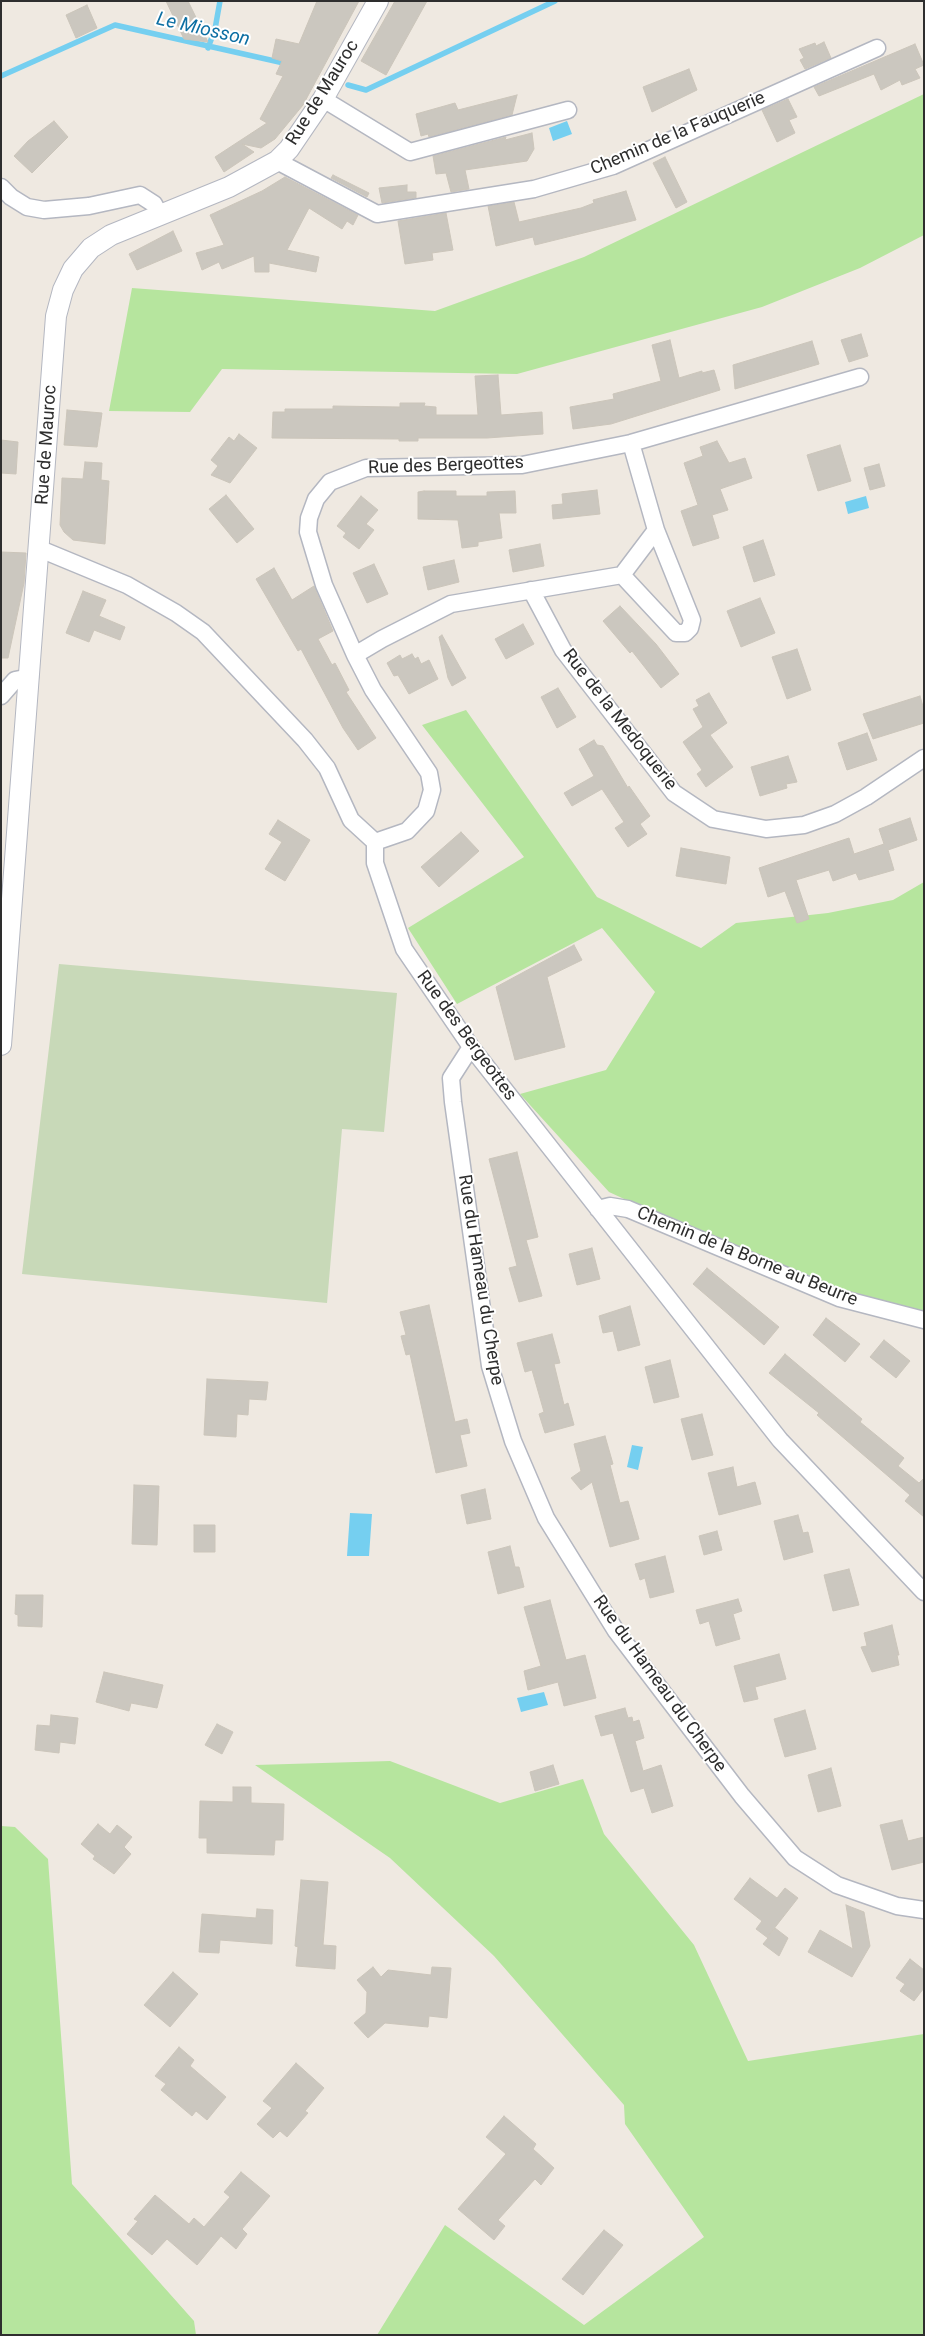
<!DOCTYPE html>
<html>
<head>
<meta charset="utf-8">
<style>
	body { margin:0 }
	#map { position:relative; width:925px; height:2336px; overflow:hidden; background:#efe9e1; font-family:Roboto,sans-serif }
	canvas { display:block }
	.frame { position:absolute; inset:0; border:2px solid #2e2e2e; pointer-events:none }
</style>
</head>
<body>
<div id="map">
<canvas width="925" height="2336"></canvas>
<div class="frame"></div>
</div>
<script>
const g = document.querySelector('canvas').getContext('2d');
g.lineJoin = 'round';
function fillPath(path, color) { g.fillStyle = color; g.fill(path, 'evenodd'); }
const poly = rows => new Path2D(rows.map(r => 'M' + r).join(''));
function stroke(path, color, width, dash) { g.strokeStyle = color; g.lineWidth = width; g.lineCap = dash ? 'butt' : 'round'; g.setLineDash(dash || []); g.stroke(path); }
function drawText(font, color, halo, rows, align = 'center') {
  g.font = font + ' Roboto,sans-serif'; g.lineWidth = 4; g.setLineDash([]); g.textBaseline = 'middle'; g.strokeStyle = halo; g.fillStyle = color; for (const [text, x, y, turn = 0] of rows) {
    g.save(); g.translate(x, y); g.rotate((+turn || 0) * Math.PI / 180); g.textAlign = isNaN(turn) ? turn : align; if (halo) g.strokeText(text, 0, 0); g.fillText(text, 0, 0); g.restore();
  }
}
fillPath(poly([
	[924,94,924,235,860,268,762,307,517,374,222,369,190,412,109,411,132,288,435,311,584,257],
	[466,710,597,897,701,948,736,923,828,913,893,900,924,882,924,1320,839,1298,609,1192,520,1094,606,1070,655,992,602,928,457,1004,408,928,524,857,422,725],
	[390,1761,500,1803,583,1779,604,1834,694,1945,748,2061,924,2034,924,2335,377,2335,445,2225,584,2325,704,2237,625,2124,624,2105,494,1956,390,1858,255,1765],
	[1,1826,15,1827,48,1859,72,2184,194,2321,196,2335,1,2335]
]), '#b6e59e');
fillPath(poly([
	[59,964,397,993,384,1132,342,1129,327,1303,22,1274]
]), '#c8d9b8');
fillPath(poly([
	[567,121,572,134,553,141,549,128],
	[866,496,869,508,848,514,845,502],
	[632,1445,643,1447,638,1470,627,1467],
	[350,1513,372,1514,369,1556,347,1556],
	[544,1692,548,1705,521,1712,517,1698]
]), '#75cff0');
stroke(poly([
	[208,48,215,29,220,1],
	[1,76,115,25,288,64],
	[348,85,366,90,555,1]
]), '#75cff0', 5.5);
const building = poly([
	[166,1,188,1,208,42,184,39,166,1],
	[317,1,359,1,303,105,275,139,261,148,242,144,254,152,224,172,215,157,267,123,260,119,283,76,276,74,282,61,272,58,276,39,299,44,317,1],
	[395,1,427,1,386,75,361,61,395,1],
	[87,5,97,28,76,38,66,15,87,5],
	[824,42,831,58,805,69,800,60,804,58,799,49,815,43,816,46,824,42],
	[915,44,924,65,915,69,920,78,902,85,900,80,881,90,874,74,819,96,814,87,915,44],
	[689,69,697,90,652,112,643,87,689,69],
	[517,95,512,115,429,137,428,134,421,136,416,114,455,103,458,110,517,95],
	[788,99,797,117,789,120,795,133,777,142,762,110,788,99],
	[54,121,68,137,32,173,14,156,28,141,54,121],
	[532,133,534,149,527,161,465,170,469,189,451,192,446,173,436,174,433,156,506,137,505,140,532,133],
	[665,157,687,202,676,208,653,163,665,157],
	[333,175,369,193,367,197,331,178,333,175],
	[285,177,358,215,353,225,347,221,342,229,309,208,287,250,319,257,316,272,269,263,269,272,255,272,254,256,222,269,219,262,202,270,196,253,224,245,210,215,262,191,285,177],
	[407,185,407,192,416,192,416,198,382,203,379,188,407,185],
	[626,191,636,220,535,245,533,237,496,246,488,206,514,202,519,222,581,208,594,203,593,200,626,191],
	[446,213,453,250,432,253,433,260,405,264,398,221,446,213],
	[173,231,182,251,137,270,129,254,173,231],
	[861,334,868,356,849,362,841,340,861,334],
	[670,340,679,378,702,371,702,373,714,370,720,390,611,424,573,429,570,407,614,399,613,394,661,381,652,345,670,340],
	[812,341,819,364,735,389,733,365,812,341],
	[498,375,501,415,542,412,543,434,487,438,418,438,418,441,399,441,399,439,272,438,273,412,285,412,285,409,333,409,333,406,400,407,400,403,425,403,424,406,436,407,436,415,478,415,475,376,498,375],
	[67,410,102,413,97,447,64,445,67,410],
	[239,434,257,448,230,483,211,475,218,466,211,460,229,437,234,441,239,434],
	[1,440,18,442,16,474,1,473,1,440],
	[717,441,729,463,745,458,752,478,720,489,728,510,712,515,719,538,693,546,681,511,698,505,684,463,703,456,700,447,717,441],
	[840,445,851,481,818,491,807,455,840,445],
	[85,462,102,463,101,480,109,481,105,544,73,540,64,532,60,525,62,478,83,479,85,462],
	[879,464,885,486,870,490,864,468,879,464],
	[597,490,600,514,553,519,552,505,563,504,562,494,597,490],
	[424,491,456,491,456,496,487,496,487,492,515,491,516,513,499,513,502,538,478,542,478,546,462,548,458,520,418,519,418,492,424,491],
	[226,495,254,529,237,543,209,509,226,495],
	[361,496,378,510,366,524,374,530,359,549,343,537,346,533,337,526,361,496],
	[763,540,775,575,754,582,743,547,763,540],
	[540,544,544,566,513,572,509,550,540,544],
	[1,552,26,553,24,583,8,658,1,658,1,552],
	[454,560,459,582,428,590,423,567,454,560],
	[374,564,388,594,367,603,353,573,374,564],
	[274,568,292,600,314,586,333,631,318,639,332,665,335,663,349,690,346,692,376,738,358,750,343,728,301,649,298,651,256,579,274,568],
	[83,591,106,600,99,616,125,627,120,640,94,630,89,642,66,633,83,591],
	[760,598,775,633,741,647,727,611,760,598],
	[620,606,656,644,679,674,661,688,632,651,630,653,603,621,620,606],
	[523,624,534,644,506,659,495,639,523,624],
	[442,635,466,678,452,686,448,678,439,637,442,635],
	[797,649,811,690,787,699,772,657,797,649],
	[412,654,415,659,418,657,421,664,429,660,438,679,409,694,398,675,394,676,387,663,400,655,402,659,412,654],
	[558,688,576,717,557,728,541,697,558,688],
	[709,693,727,723,710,735,733,767,706,787,697,774,702,770,683,742,703,727,693,709,699,706,696,700,709,693],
	[920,696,924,710,924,723,873,739,863,714,920,696],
	[867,733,877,760,847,770,838,743,867,733],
	[594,740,597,745,603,746,628,788,629,786,650,816,640,824,647,834,628,847,615,828,624,822,602,789,572,806,564,793,594,776,579,749,594,740],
	[788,756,797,782,786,784,787,788,760,796,751,767,788,756],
	[910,818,917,840,888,850,894,870,859,880,856,873,833,881,829,870,796,880,809,919,797,923,785,891,768,897,759,868,849,838,854,854,884,844,879,829,910,818],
	[278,820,310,840,285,881,265,869,282,842,269,834,278,820],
	[461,832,479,851,439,887,421,867,461,832],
	[681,848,730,857,726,884,676,876,681,848],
	[574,945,582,960,547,977,565,1047,515,1060,496,987,574,945],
	[517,1152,538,1237,526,1240,542,1296,519,1302,509,1268,517,1266,489,1159,517,1152],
	[592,1248,600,1279,577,1285,569,1254,592,1248],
	[707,1268,779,1327,764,1345,693,1284,707,1268],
	[429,1305,455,1422,467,1419,470,1433,460,1435,467,1466,436,1473,410,1354,406,1355,401,1336,406,1335,400,1312,429,1305],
	[630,1306,640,1345,618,1351,613,1331,603,1333,599,1316,630,1306],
	[826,1318,860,1344,845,1362,813,1335,826,1318],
	[552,1334,560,1363,554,1364,564,1405,568,1403,574,1425,545,1433,539,1414,544,1412,532,1370,525,1372,517,1343,552,1334],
	[884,1340,910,1361,896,1378,870,1357,884,1340],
	[785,1354,862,1419,860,1422,904,1458,898,1466,919,1483,924,1478,924,1517,905,1501,910,1495,817,1415,819,1413,769,1373,785,1354],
	[670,1360,679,1397,654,1403,645,1367,670,1360],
	[207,1379,268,1382,266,1400,249,1399,248,1415,237,1414,236,1437,204,1435,207,1379],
	[702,1414,713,1455,692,1460,681,1419,702,1414],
	[605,1436,613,1464,610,1465,620,1503,628,1501,639,1539,610,1547,592,1482,581,1490,571,1478,581,1471,574,1444,605,1436],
	[733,1467,737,1487,755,1482,761,1504,719,1515,708,1473,733,1467],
	[134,1485,159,1486,157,1545,132,1544,134,1485],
	[485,1489,491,1519,467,1524,461,1495,485,1489],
	[798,1515,803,1533,808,1532,813,1552,784,1560,774,1521,798,1515],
	[194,1525,215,1525,215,1552,194,1552,194,1525],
	[717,1531,722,1550,704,1555,699,1536,717,1531],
	[510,1546,515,1567,519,1567,524,1587,498,1594,488,1552,510,1546],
	[665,1556,674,1592,650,1598,645,1578,640,1580,635,1564,665,1556],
	[849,1569,859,1605,833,1611,824,1575,849,1569],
	[16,1595,43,1595,42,1627,18,1626,18,1615,15,1614,16,1595],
	[738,1599,742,1611,733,1614,740,1639,716,1646,709,1621,700,1624,696,1610,738,1599],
	[550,1600,566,1660,585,1655,596,1698,564,1706,558,1682,528,1690,524,1671,541,1666,524,1607,550,1600],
	[892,1625,899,1655,897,1655,899,1665,872,1672,861,1647,867,1646,864,1633,892,1625],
	[779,1654,786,1679,755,1687,758,1699,744,1702,734,1666,779,1654],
	[104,1672,163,1685,157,1708,131,1703,129,1711,96,1702,104,1672],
	[625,1708,628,1718,632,1717,633,1722,639,1720,644,1738,635,1741,643,1771,661,1765,673,1806,652,1813,644,1788,631,1792,613,1733,601,1736,595,1716,625,1708],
	[805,1710,816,1749,785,1757,774,1719,805,1710],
	[51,1715,78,1718,75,1744,60,1742,59,1753,35,1750,37,1725,50,1726,51,1715],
	[217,1724,233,1732,222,1754,205,1745,217,1724],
	[553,1765,559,1784,535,1791,530,1772,553,1765],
	[831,1768,841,1806,818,1812,808,1775,831,1768],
	[233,1787,251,1787,251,1803,284,1804,283,1840,275,1840,274,1855,207,1853,207,1838,199,1838,200,1801,233,1802,233,1787],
	[902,1820,908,1841,924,1837,924,1862,892,1870,880,1825,902,1820],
	[98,1824,110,1834,117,1825,132,1837,124,1847,131,1854,114,1874,93,1859,95,1856,81,1844,98,1824],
	[750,1878,777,1898,785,1888,798,1898,769,1935,775,1928,788,1938,779,1956,763,1944,768,1938,756,1929,762,1921,734,1899,750,1878],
	[301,1880,328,1882,323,1945,336,1946,335,1969,296,1966,298,1947,295,1946,301,1880],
	[846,1905,864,1912,870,1946,852,1977,808,1952,820,1930,853,1949,846,1905],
	[257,1909,273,1910,272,1944,220,1940,219,1953,199,1952,202,1914,256,1918,257,1909],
	[910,1959,924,1970,924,1988,914,2001,900,1991,905,1984,896,1978,910,1959],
	[373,1967,381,1977,388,1970,431,1975,432,1967,451,1968,447,2018,429,2016,428,2027,385,2023,368,2038,354,2023,366,2013,367,1992,357,1980,373,1967],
	[173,1972,198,1994,170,2027,144,2005,173,1972],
	[179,2047,194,2060,190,2066,226,2097,207,2120,196,2111,192,2116,161,2090,166,2084,155,2076,179,2047],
	[296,2063,324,2088,305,2111,308,2113,287,2137,280,2131,273,2138,257,2124,272,2108,263,2101,296,2063],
	[504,2116,536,2144,533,2149,554,2168,541,2185,535,2179,498,2220,505,2226,494,2240,458,2209,506,2154,486,2137,504,2116],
	[241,2172,270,2196,242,2229,247,2234,236,2249,221,2236,197,2265,167,2239,152,2255,127,2234,138,2221,134,2219,155,2195,189,2224,194,2218,204,2227,230,2197,224,2192,241,2172],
	[604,2230,623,2245,583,2295,562,2279,604,2230]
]);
fillPath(building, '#cbc7bf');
stroke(building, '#cbc5ba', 1);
const minor = poly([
	[323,99,410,152,568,110],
	[277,161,377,214,534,189,613,166,877,48],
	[1,187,11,197,27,207,44,210,89,206,140,195,154,204,160,215],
	[40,549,127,585,176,613,203,632,305,740,327,768,351,820,375,842,375,863,404,949,471,1047,780,1440,924,1592],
	[622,575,656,530],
	[531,590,563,650,674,793,713,819,766,829,804,825,835,814,866,797,924,758],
	[355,655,324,585,308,532,309,518,316,499,330,482,366,468,522,465,631,443,860,377],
	[1,696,15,680,30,677],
	[375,842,407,831,426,811,432,790,429,773,373,690,355,655,382,639,451,604,622,575,676,633,685,633,690,628,692,620,656,530,631,443],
	[471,1047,451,1078,453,1102,490,1366,513,1441,546,1518,616,1631,742,1796,795,1858,837,1885,897,1906,924,1910],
	[598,1209,610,1206,628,1209,839,1298,924,1320]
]);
const tertiary = poly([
	[1,1045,56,316,63,290,73,269,91,248,111,235,229,187,277,161,289,149,323,99,378,1]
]);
stroke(minor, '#b4b7c1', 19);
stroke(tertiary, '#b4b7c1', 22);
stroke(minor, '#fff', 16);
stroke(tertiary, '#fff', 20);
drawText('18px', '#2e2e2e', '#fff', [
	["Rue de Mauroc",323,93,-58],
	["Chemin de la Fauquerie",678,134,-23],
	["Rue de Mauroc",47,445,-86],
	["Rue des Bergeottes",446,466,-2],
	["Rue de la Medoquerie",619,720,52],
	["Rue des Bergeottes",466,1036,54],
	["Chemin de la Borne au Beurre",747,1257,22],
	["Rue du Hameau du Cherpe",480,1280,81],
	["Rue du Hameau du Cherpe",659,1684,54]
]);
drawText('italic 19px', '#0d6fa3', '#fff', [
	["Le Miosson",203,30,13]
]);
</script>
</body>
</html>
